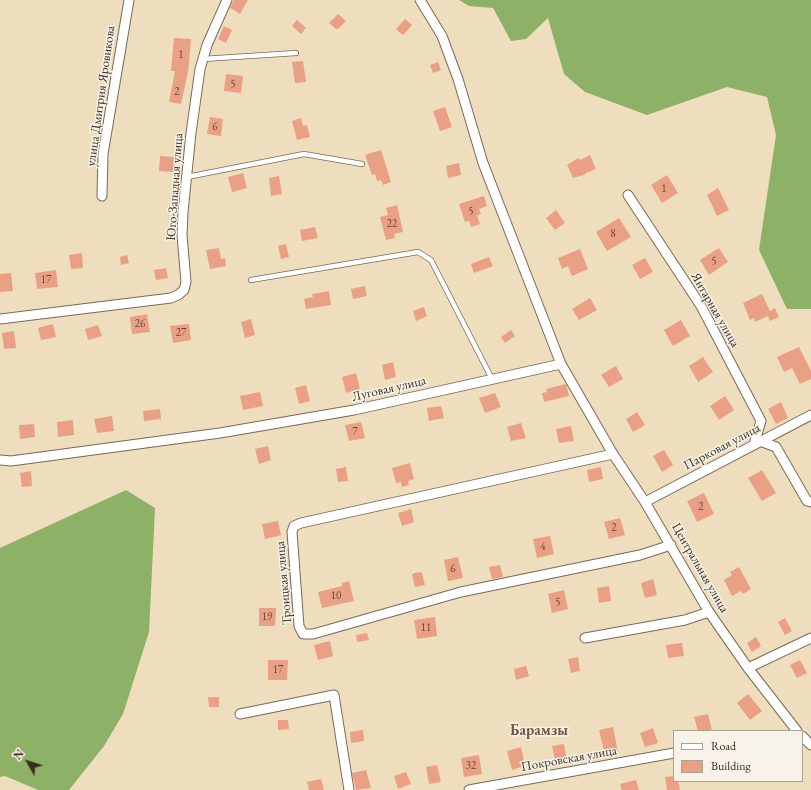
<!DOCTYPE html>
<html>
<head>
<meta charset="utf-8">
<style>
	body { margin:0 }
	#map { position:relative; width:811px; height:790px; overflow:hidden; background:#efdebd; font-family:"EB Garamond",serif }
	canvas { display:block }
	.legend { position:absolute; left:673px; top:730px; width:130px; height:52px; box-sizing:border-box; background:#f7f3e8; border:1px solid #aca397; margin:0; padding:5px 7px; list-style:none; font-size:12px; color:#3b2a1e }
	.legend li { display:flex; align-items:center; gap:8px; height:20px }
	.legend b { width:20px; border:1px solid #aca397 }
	.north { position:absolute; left:8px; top:742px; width:40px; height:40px; -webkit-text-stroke:3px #f7f3e8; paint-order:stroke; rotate:309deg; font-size:11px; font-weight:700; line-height:16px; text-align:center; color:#3b2a1e }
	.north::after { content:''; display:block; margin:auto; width:14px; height:18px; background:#3b2a1e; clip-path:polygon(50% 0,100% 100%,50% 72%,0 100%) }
</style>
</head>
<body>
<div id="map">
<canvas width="811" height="790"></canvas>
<ul class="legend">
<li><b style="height:5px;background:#fff"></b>Road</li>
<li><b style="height:11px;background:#e9a085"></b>Building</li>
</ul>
<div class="north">N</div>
</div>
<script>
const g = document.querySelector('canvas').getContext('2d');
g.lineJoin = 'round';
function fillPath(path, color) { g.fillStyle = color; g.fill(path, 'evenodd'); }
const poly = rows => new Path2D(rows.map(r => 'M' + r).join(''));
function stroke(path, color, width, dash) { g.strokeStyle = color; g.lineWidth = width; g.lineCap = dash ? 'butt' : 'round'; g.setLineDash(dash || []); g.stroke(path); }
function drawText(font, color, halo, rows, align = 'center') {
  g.font = font + ' "EB Garamond",serif'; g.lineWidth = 3; g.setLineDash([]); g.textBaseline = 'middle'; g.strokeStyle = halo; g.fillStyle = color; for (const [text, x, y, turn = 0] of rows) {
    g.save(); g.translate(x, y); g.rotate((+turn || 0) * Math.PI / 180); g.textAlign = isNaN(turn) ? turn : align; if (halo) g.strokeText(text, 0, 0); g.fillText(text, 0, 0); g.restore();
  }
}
fillPath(poly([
	[459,0,811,0,811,309,787,309,759,250,776,135,767,97,727,87,647,115,585,92,564,74,548,18,526,39,511,41,493,8,469,6],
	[126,490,155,508,149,632,123,714,104,746,69,790,38,790,5,776,0,777,0,548]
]), '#8db166');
fillPath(poly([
	[234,0,248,0,240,14,230,8],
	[338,14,346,21,338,29,336,29,329,23],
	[405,19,412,25,403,35,396,29],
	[297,20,306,28,301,34,292,26],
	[224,26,232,30,226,43,218,39],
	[174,38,191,39,188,72,181,104,169,102,175,71,171,71],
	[303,61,306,82,295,83,292,62],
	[438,62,441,70,433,73,430,65],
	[226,74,243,76,241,93,224,91],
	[445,107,452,127,440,131,433,111],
	[210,117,223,119,221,136,207,134],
	[301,118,303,126,307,125,310,137,297,140,292,121],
	[381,150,391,182,383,185,381,180,377,181,375,174,372,175,365,155],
	[590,155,596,169,586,173,584,175,573,178,567,165,578,158,580,160],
	[160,156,175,157,174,172,159,171],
	[459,163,461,175,448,178,446,166],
	[243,173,247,188,232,192,228,177],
	[667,175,678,193,662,203,651,185],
	[279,176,282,194,271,196,269,178],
	[718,188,729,210,717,216,707,195],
	[484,196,487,206,479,209,481,214,477,215,480,224,471,227,469,221,465,222,459,204],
	[397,205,403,232,394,234,395,238,386,240,380,217,388,215,386,208],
	[556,210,565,223,555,230,546,218],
	[619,218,631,237,607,251,596,232],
	[315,227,318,238,302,241,300,230],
	[286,244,289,257,281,259,278,246],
	[219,248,221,259,225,258,226,266,210,269,206,250],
	[719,248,728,262,709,275,700,260],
	[580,249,588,269,572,276,568,266,562,269,558,258],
	[82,253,83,268,71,269,69,255],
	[127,255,129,263,121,265,120,257],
	[489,257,493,266,474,273,471,264],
	[645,258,653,272,640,279,632,265],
	[166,268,168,278,156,280,154,270],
	[56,270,58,287,37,289,35,273],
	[11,273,13,291,0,292,0,274],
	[365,286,367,296,353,299,351,289],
	[329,291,331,305,306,309,304,299,313,297,312,294],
	[762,294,770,311,775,308,779,317,770,321,768,316,755,322,754,318,750,320,743,303],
	[590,298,597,310,579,320,572,309],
	[424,307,427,316,416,321,413,311],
	[147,314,150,332,132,334,130,317],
	[251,319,255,335,245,338,241,322],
	[681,320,690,336,673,346,664,330],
	[53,324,56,337,41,340,38,328],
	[189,324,191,340,173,343,170,326],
	[98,325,102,336,88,340,85,329],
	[511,330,515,336,505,343,501,337],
	[14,331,16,348,4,349,2,333],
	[799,347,811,371,811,379,800,384,792,368,784,372,777,357],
	[703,357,713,372,698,382,689,366],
	[393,362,396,377,385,380,382,365],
	[616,366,623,379,609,387,601,375],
	[356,373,360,389,346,393,342,377],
	[566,384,569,396,544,402,542,393,547,392,546,389],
	[306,385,310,401,299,404,295,388],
	[260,392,263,406,243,410,240,396],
	[495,393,501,407,485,413,479,398],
	[725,396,734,410,719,420,710,406],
	[781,402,788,418,776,424,768,409],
	[441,406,444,418,429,421,427,408],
	[160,409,161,419,144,421,143,411],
	[637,412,645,425,633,432,626,419],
	[112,416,114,431,97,433,94,419],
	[73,420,74,435,58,437,57,422],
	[361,422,365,438,349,441,345,425],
	[521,423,526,438,511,441,507,427],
	[34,424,35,437,20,439,19,425],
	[571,426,574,441,559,443,556,429],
	[268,446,271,460,259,464,255,449],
	[664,450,673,465,662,472,653,456],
	[410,463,414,479,408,481,409,485,402,487,401,482,396,483,392,468],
	[346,467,348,481,338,482,336,469],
	[601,467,603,479,589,482,587,470],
	[762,470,776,493,762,501,748,478],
	[31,471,32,486,22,487,20,473],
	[704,493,714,514,697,522,687,501],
	[411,509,414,522,402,526,398,513],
	[620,518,625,535,609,539,604,522],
	[278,521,281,535,265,539,262,524],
	[550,536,554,554,537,558,533,539],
	[458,557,463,578,448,581,444,560],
	[500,565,503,577,492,579,489,567],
	[739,567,751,589,743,594,741,591,732,596,724,580,732,575,730,572],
	[420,572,422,573,425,585,415,587,412,575,414,573],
	[653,579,657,595,645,598,641,583],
	[349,581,354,601,322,608,318,592,342,586,342,583],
	[609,586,611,601,599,603,597,588],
	[564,590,568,609,552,613,548,594],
	[259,608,276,608,275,626,259,626],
	[435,617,437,636,417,639,414,620],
	[785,618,792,631,785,635,778,622],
	[367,633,369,640,357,642,356,635],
	[756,637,761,646,752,652,747,643],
	[330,641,333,656,318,660,314,645],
	[682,643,684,656,668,658,666,645],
	[578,657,580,671,571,673,568,659],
	[268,660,288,660,287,680,268,680],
	[800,660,807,673,797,678,790,665],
	[526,666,529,676,516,680,514,669],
	[748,694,762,711,750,720,737,703],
	[208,697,219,697,219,707,209,707],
	[708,714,712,731,698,731,694,717],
	[278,720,288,720,289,729,278,730],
	[613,727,618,752,605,755,599,730],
	[653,728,658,743,645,747,640,733],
	[363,730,364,741,351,743,350,732],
	[564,744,567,762,556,764,552,746],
	[521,747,525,766,512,770,507,751],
	[479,755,482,774,464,777,461,758],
	[437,765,441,782,429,784,426,767],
	[366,770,371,788,356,790,352,773],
	[406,772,411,784,398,789,394,776],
	[674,776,674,781,678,781,680,790,667,790,665,777],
	[321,779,324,790,309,790,307,782],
	[636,780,639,790,622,790,620,784]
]), '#e9a085');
const lane = poly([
	[203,59,296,53],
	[187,177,304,154,362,164],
	[251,280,418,252,431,260,492,379]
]);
const street = poly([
	[420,0,442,36,458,79,483,163,561,364,613,454,645,502,709,612,748,668,797,731],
	[628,195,701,306,761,421,754,444],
	[102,196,103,154,129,0],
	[0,319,171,298,178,295,184,290,186,282,182,235,183,212,191,133,200,69,207,45,227,0],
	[760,441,776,447,807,501,811,502],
	[613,454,301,523,294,526,292,532,299,626,303,634,313,634,461,592,640,555,671,545],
	[0,460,11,461,220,433,354,410,561,364],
	[645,502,811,415],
	[585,638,685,620,709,612],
	[748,668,811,638],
	[240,714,334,695,349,790],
	[802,736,811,745],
	[469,790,674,753]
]);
stroke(lane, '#7a6956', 6);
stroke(street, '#7a6956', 11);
stroke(lane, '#fff', 4.5);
stroke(street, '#fff', 9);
drawText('11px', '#664838', null, [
	["1",181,55],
	["5",233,84],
	["2",177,92],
	["6",215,127],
	["1",664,189],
	["5",471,211],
	["22",392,224],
	["8",613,234],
	["5",714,261],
	["17",46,280],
	["26",140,324],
	["27",181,333],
	["7",355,432],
	["2",701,507],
	["2",614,528],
	["4",543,547],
	["6",453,569],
	["10",336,596],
	["5",558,602],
	["19",267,617],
	["11",426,628],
	["17",278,670],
	["32",471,766]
]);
drawText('13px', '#3b2a1e', '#f7f3e8', [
	["улица Дмитрия Яровикова",101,96,-82],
	["Юго-Западная улица",175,187,-86],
	["Янтарная улица",715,310,60],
	["Луговая улица",389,389,-13],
	["Парковая улица",722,447,-28],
	["Центральная улица",700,568,60],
	["Троицкая улица",284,583,-95],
	["Покровская улица",569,759,-10]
]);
drawText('bold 15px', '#785342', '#f7f3e8', [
	["Барамзы",539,731]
]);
</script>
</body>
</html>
